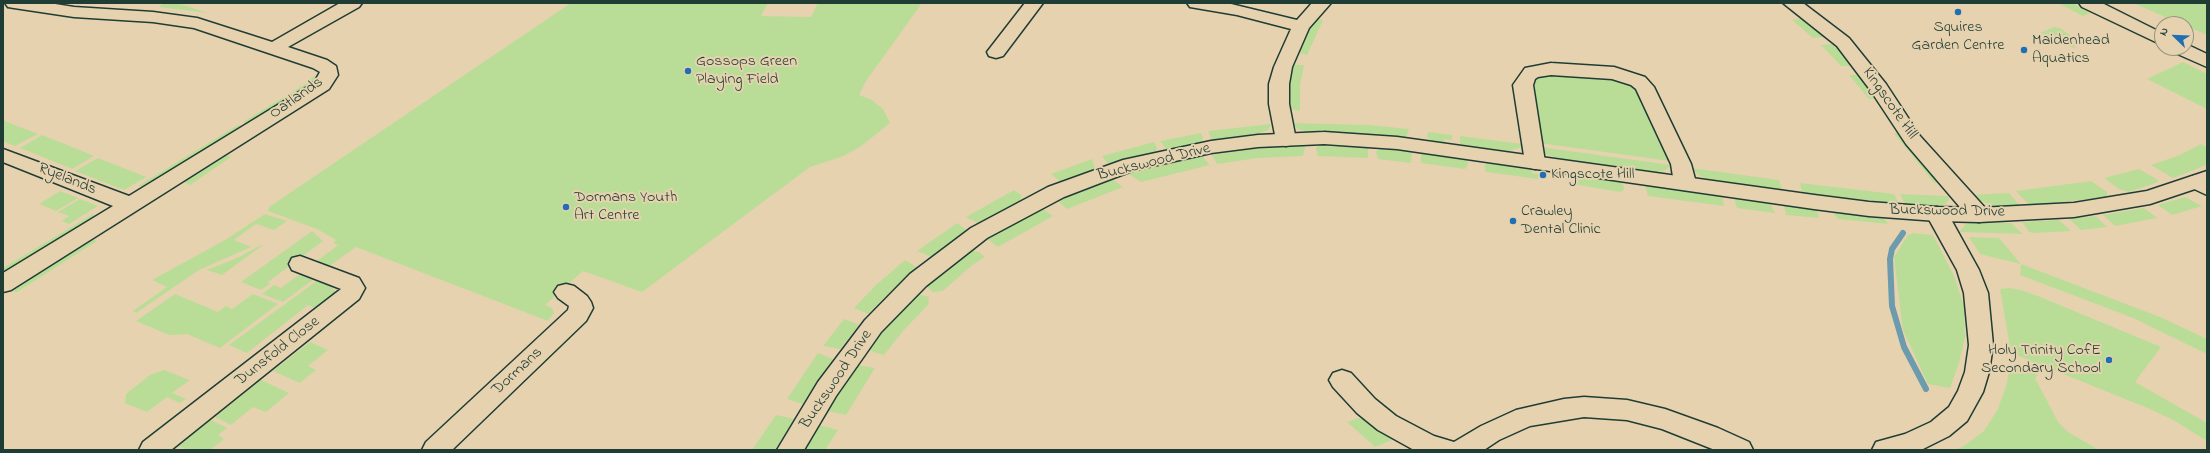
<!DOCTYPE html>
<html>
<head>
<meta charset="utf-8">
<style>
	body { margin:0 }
	#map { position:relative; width:2210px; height:453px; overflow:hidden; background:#e7d2b0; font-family:"Indie Flower",sans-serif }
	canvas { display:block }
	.frame { position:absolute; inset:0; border:4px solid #1f3d34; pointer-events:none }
	.north { position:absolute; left:2154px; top:16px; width:40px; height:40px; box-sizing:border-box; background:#e7d2b0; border:1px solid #97967e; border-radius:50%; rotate:293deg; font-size:11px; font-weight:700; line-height:16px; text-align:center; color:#1f3d34 }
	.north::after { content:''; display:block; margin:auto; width:14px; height:18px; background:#1f6fb2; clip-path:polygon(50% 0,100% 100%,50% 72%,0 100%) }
</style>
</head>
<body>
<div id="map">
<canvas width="2210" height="453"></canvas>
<div class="frame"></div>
<div class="north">N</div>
</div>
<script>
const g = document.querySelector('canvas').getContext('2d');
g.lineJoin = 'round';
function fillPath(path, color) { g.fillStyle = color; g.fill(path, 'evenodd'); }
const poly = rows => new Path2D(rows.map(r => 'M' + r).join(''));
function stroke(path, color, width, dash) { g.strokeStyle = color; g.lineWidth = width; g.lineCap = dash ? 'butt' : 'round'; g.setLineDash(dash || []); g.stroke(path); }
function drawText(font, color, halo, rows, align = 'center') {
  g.font = font + ' "Indie Flower",sans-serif'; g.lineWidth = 4; g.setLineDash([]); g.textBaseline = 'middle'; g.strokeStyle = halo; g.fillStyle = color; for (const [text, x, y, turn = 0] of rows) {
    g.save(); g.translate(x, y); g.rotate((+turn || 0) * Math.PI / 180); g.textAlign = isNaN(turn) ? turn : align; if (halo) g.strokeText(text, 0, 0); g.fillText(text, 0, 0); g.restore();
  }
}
fillPath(poly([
	[163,3,177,3,208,13,159,7],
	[571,3,768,3,761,16,811,17,818,3,922,3,866,81,859,95,872,100,883,109,890,123,860,147,841,157,810,167,642,292,583,271,545,305,552,308,554,313,548,321,356,247,328,267,314,263,338,245,333,243,336,240,317,229,268,211,269,207],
	[2058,3,2072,3,2090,13,2083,16],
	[2133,3,2207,3,2207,35,2186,26,2186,24,2181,24],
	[1316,18,1323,20,1307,55,1296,52],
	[1803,18,1814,27,1825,37,1813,38,1792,20],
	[2054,27,2060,28,2070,35,2076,49,2040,33],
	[1831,44,1840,51,1851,66,1841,66,1821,45],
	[2183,62,2207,74,2207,109,2147,79],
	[1290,65,1304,65,1300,85,1300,111,1287,108],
	[322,75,321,79,251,125,243,122,307,83,314,76],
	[1541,75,1610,76,1635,86,1670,161,1539,143,1532,81],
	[1849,75,1859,75,1875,98,1869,99],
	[3,120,7,122,38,134,15,146,3,141],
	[1291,123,1369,125,1409,129,1406,138,1312,133,1298,129],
	[1271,124,1268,130,1256,135,1212,140,1208,131],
	[238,125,247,128,151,187,138,186],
	[1428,132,1452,135,1452,140,1445,139,1445,143,1431,141,1427,137],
	[1201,133,1203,138,1201,143,1166,149,1160,141],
	[1894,133,1898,133,1938,183,1934,183],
	[42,135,82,151,94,156,72,169,20,148],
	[1460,136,1522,144,1522,147,1509,151,1462,145,1460,144],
	[1154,142,1157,148,1156,152,1108,164,1102,156],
	[2201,144,2207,147,2207,164,2194,170,2173,178,2151,165,2180,155],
	[1304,146,1305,148,1303,156,1258,158,1217,164,1212,155,1252,149],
	[1318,146,1368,148,1368,158,1318,156,1316,148],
	[1540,147,1671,165,1666,170,1653,173,1560,159,1545,154],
	[1379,149,1409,151,1412,153,1411,163,1378,159,1376,152],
	[1421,153,1467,160,1468,164,1465,169,1421,163],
	[224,154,231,157,190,185,181,181],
	[1202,156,1210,165,1141,182,1130,175,1131,173],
	[98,158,139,174,146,177,124,190,75,171],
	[1092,159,1095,169,1061,182,1051,174],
	[1487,163,1533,169,1532,173,1538,174,1538,179,1486,172,1484,166],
	[1691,168,1779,180,1782,190,1707,179,1700,176],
	[2139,169,2158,180,2158,182,2129,192,2119,189,2104,178],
	[1573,174,1623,182,1624,190,1620,192,1573,184],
	[1112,179,1123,187,1067,209,1059,202,1058,200],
	[2091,181,2107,192,2107,197,2035,205,2027,203,2016,191],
	[1800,183,1894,194,1899,204,1804,193,1802,192],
	[1645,185,1722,196,1724,206,1648,196],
	[1014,190,1021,195,1022,200,980,224,966,217],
	[60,191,78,198,56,211,39,204],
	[2009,193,2020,206,1992,206,1969,195],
	[1900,194,1948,196,1949,200,1946,204,1939,206,1905,205],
	[2185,197,2202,206,2172,215,2158,205],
	[1734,198,1770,203,1775,213,1737,208],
	[80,199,98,206,69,224,62,221,69,216,58,212],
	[1784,205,1817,210,1819,218,1786,215],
	[1040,207,1053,216,998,247,987,239],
	[2144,208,2157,218,2115,226,2103,215],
	[1832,212,1884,218,1888,224,1838,219],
	[93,214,97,218,3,278,3,268],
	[265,214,287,221,274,230,256,224,234,240,251,247,199,270,136,313,133,311,167,287,152,280,225,240],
	[2096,216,2107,227,2081,230,2069,219],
	[2059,220,2071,231,2033,233,2029,232,2022,222],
	[1973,222,2011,223,2023,234,1959,232,1966,224],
	[957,223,968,231,932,257,917,251],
	[312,231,323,241,268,282,270,284,261,290,241,282],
	[1913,233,1933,235,1954,276,1964,306,1965,337,1959,363,1950,388,1928,384,1903,330,1894,257,1908,235],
	[1969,237,1999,238,2021,264,2160,317,2207,339,2207,354,2133,318,2020,275,2021,264,1980,254],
	[90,238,97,241,17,292,10,291,9,290],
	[261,245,263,245,222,275,207,270,239,257],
	[971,250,979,252,985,257,971,266,943,291,933,292,926,286],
	[905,260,918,268,894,288,868,314,854,308,876,285],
	[300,274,314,279,283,302,262,294,274,285,281,288],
	[318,280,328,284,335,291,335,296,322,311,308,305,247,353,229,345],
	[2010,288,2021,290,2043,298,2161,347,2135,382,2207,423,2207,441,2173,420,2150,409,2011,353,2000,289],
	[175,294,218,312,226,306,232,309,253,294,278,304,220,348,187,334,169,335,136,321],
	[917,294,929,297,928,305,903,331,884,355,873,352,869,348],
	[844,319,859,325,840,349,823,346],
	[310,342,328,350,308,366,316,370,307,377,300,383,273,371],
	[818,353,833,359,803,404,787,399],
	[857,365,875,368,846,415,827,411],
	[2015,367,2021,368,2038,375,2035,378,2058,422,2068,432,2099,450,1955,450,1964,446,1984,431,1998,409,2007,383,2009,368],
	[164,370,190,380,172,393,186,399,180,403,167,397,147,412,125,403,126,394,131,390,150,375],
	[261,380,289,393,266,412,253,407,231,425,215,417],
	[776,415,795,419,775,450,752,450],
	[1359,418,1370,422,1393,437,1392,440,1375,447,1347,422],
	[211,420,227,428,218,435,224,439,210,450,188,450,178,446],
	[819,425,838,430,825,450,802,450]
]), '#b9dd97');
stroke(poly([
	[1903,233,1892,249,1890,259,1892,306,1904,347,1926,389]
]), '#6b9bad', 6);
const minor = poly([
	[5,3,49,3,74,7,153,12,197,18,272,42,340,3,362,3,359,7,288,47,327,60,336,66,338,75,329,89,11,290,3,292,3,273,113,206,3,162,3,149,129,196,307,87,315,81,320,72,313,68,194,28,153,22,74,17,14,8,8,7,5,3],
	[1025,3,1043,3,1003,56,996,58,989,56,987,52,1025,3],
	[1187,3,1227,3,1297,20,1312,3,1331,3,1309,28,1292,67,1289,84,1289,104,1296,140,1293,144,1286,146,1279,144,1276,140,1269,104,1269,84,1274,67,1291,29,1237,15,1190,7,1187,3],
	[1783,3,1803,3,1849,38,1886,84,1920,136,1987,210,1990,215,1987,220,1979,222,1971,220,1906,144,1871,91,1837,46,1783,3],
	[1551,63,1614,67,1645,77,1654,87,1691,164,1696,183,1692,188,1685,190,1678,188,1674,183,1671,164,1636,89,1631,85,1612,79,1551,75,1538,77,1535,79,1533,85,1545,162,1542,167,1535,169,1528,167,1525,162,1513,85,1525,68,1551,63],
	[2197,175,2207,179,2207,195,2190,187,2186,182,2190,177,2197,175],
	[1937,207,1945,209,1948,214,1979,270,1988,293,1993,345,1989,372,1983,392,1967,421,1949,436,1921,450,1872,450,1876,442,1905,434,1931,422,1949,407,1958,391,1965,372,1969,345,1964,293,1957,270,1926,214,1929,209,1937,207],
	[300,256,359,278,365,288,359,299,171,450,139,450,143,442,341,289,292,270,289,264,292,258,300,256],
	[566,284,574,286,587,296,591,302,593,308,586,321,452,450,422,450,426,442,568,310,569,306,558,298,554,292,558,286,566,284],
	[1342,370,1351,373,1375,399,1396,416,1434,436,1454,442,1481,426,1516,410,1564,399,1584,397,1627,400,1665,409,1718,428,1749,442,1753,450,1715,450,1662,429,1627,420,1584,417,1530,426,1499,440,1484,450,1414,450,1378,430,1357,413,1333,387,1329,380,1333,373,1342,370]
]);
const tertiary = poly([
	[1324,132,1397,137,1814,195,1869,202,1937,207,1979,208,2074,203,2147,191,2207,171,2207,185,2150,204,2074,217,1979,222,1937,221,1869,216,1814,209,1397,149,1324,144,1258,147,1211,153,1135,170,1103,182,1064,197,987,238,926,286,881,332,836,396,804,450,777,450,818,382,865,320,910,274,971,228,1048,187,1123,160,1211,141,1258,135,1324,132]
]);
const primary = poly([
	[2079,3,2102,3,2162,33,2162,45,2082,7,2079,3],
	[2186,44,2207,54,2207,67,2173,52,2170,48,2186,48,2186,44]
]);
stroke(minor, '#1f3d34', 3);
stroke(tertiary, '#1f3d34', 3);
stroke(primary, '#1f3d34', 3);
fillPath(minor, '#e7d2b0');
fillPath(tertiary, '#e7d2b0');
fillPath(primary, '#e7d2b0');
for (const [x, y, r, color] of [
	[1958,12,4,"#1f6fb2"],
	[2024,50,4,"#1f6fb2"],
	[688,71,4,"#1f6fb2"],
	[1543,175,4,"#1f6fb2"],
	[566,207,4,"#1f6fb2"],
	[1513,221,4,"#1f6fb2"],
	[2109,360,4,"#1f6fb2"]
]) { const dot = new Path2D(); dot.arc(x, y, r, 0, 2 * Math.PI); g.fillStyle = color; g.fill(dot); stroke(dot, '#e7d2b0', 1.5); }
drawText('16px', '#1f3d34', '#e7d2b0', [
	["Squires",1958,28,"center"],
	["Garden Centre",1958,46,"center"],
	["Maidenhead",2032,41],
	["Aquatics",2032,59],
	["Gossops Green",696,62],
	["Playing Field",696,80],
	["Kingscote Hill",1551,175],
	["Dormans Youth",574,198],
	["Art Centre",574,216],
	["Crawley",1521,212],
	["Dental Clinic",1521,230],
	["Holy Trinity CofE",2101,351,"right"],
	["Secondary School",2101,369,"right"]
], 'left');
drawText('16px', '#1f3d34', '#e7d2b0', [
	["Oatlands",297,99,-35],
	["Kingscote Hill",1889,104,55],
	["Buckswood Drive",1154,163,-14],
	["Ryelands",67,180,22],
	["Buckswood Drive",1947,212,1],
	["Dunsfold Close",278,352,-38],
	["Dormans",518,372,-43],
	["Buckswood Drive",837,380,-56]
]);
</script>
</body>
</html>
